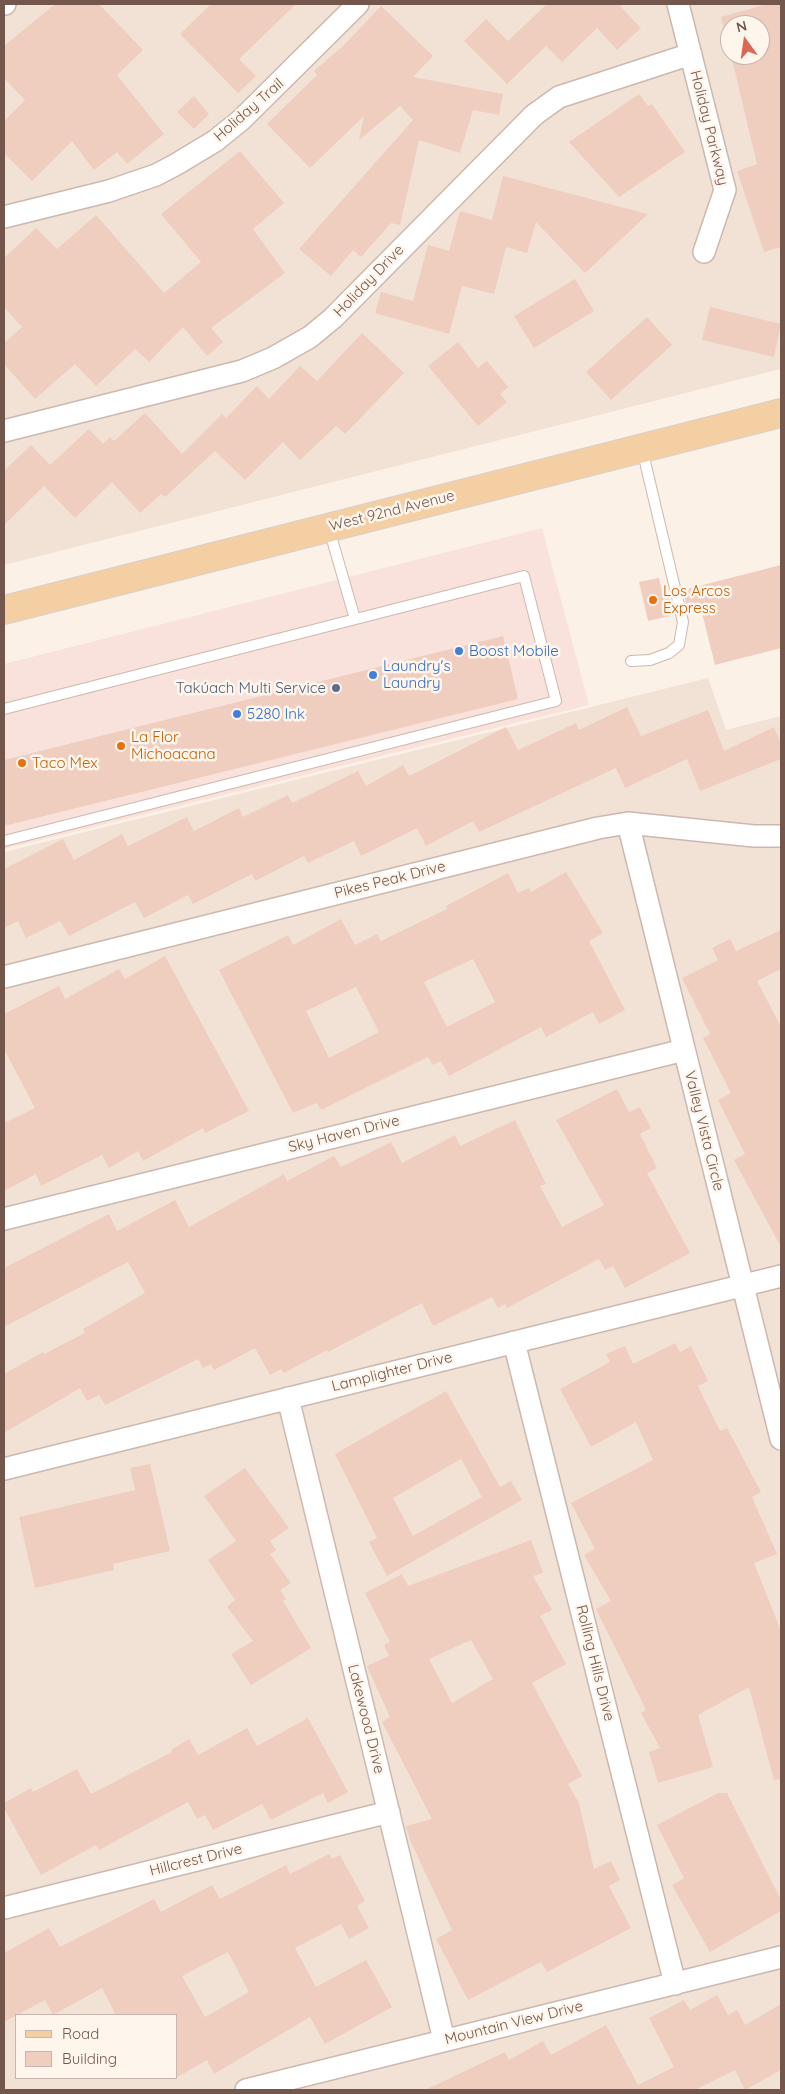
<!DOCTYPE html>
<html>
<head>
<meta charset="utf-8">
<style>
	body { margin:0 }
	#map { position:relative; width:785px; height:2094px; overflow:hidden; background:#fbf1e7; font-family:Quicksand,sans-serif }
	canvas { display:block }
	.frame { position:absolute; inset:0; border:5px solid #73574d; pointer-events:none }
	.legend { position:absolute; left:15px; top:2014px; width:162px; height:65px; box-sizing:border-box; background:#fef6ed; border:1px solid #c6b6ad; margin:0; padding:6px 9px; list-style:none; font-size:15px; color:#73574d }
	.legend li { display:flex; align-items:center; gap:10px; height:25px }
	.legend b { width:25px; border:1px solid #c6b6ad }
	.north { position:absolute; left:720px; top:15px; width:50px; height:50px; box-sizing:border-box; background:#fef6ed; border:1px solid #c6b6ad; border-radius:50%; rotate:346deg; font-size:14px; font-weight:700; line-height:20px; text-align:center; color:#73574d }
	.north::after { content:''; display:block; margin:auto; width:18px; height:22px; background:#dd6554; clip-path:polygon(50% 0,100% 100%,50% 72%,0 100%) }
</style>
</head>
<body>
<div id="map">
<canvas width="785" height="2094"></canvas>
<div class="frame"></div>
<ul class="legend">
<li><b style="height:6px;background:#f5cfa4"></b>Road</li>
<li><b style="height:14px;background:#efcec0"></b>Building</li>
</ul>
<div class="north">N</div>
</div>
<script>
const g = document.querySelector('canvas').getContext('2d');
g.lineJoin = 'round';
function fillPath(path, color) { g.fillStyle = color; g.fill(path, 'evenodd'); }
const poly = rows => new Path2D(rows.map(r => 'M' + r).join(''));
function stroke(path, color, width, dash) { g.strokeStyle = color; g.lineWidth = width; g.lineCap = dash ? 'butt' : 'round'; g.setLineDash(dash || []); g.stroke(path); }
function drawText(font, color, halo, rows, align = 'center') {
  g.font = font + ' Quicksand,sans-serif'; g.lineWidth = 5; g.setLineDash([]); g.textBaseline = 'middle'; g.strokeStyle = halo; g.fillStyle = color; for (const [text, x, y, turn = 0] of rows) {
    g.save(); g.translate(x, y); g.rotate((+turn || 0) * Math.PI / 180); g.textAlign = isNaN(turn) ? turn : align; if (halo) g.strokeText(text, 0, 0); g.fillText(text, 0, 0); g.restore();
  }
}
fillPath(poly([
	[4,4,781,4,781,369,4,565],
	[730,25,760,25,760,55,730,55],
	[708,678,726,730,781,716,781,2090,4,2090,4,852],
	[16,2015,176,2015,176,2078,16,2078]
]), '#f2e2d6');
fillPath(poly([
	[542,528,589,705,4,849,4,664]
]), '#fae2dc');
fillPath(poly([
	[55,4,99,4,143,50,117,75,164,134,127,164,117,152,94,170,72,141,32,181,4,153,4,121,25,100,4,78,4,46],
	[211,4,296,4,239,59,256,76,238,93,180,34],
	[547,4,623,4,620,6,641,28,617,50,597,28,562,62,546,46,507,84,464,41,486,19,508,41],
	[767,4,781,4,781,247,764,252,737,171,757,164,731,55,760,55,760,25,730,25,730,52,721,17],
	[381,6,433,56,413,77,503,94,499,115,473,110,460,153,419,140,400,225,391,223,361,257,353,250,331,276,299,249,413,120,400,106,359,140,364,116,310,168,267,124,317,75,314,71,343,46],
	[639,94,648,106,652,104,685,152,619,197,569,142],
	[194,96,209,114,194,129,177,112],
	[240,151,284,203,253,229,285,273,211,328,223,342,207,356,183,327,149,362,135,349,96,386,75,364,35,399,4,364,4,343,22,327,4,307,4,258,36,228,57,249,96,215,164,293,201,262,161,214],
	[503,176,648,214,585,273,536,222,527,253,506,247,494,294,462,286,449,334,375,313,381,292,413,301,428,245,449,251,460,211,492,220],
	[575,279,594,311,534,348,514,316],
	[710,307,781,324,774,357,702,340],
	[647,317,672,345,611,400,586,372],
	[362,333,404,373,345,434,336,426,300,460,283,442,245,480,215,451,165,497,161,494,140,513,112,482,75,518,44,486,4,525,4,471,31,445,50,465,89,429,103,444,110,437,114,441,145,413,182,454,222,414,226,418,257,386,269,399,300,366,317,381],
	[458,342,478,368,487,361,508,387,500,394,507,402,478,426,428,366],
	[781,565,781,648,715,665,701,609,688,612,683,590],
	[659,578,663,595,669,594,674,615,648,621,639,582],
	[503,636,518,699,4,826,4,760],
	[627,707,641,736,708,710,724,751,774,727,781,743,781,759,700,791,687,759,625,788,616,768,479,832,473,821,426,846,417,828,361,856,354,841,308,863,304,856,255,881,252,874,193,904,188,895,144,918,135,902,69,936,60,921,26,938,18,921,4,928,4,869,63,839,74,860,122,834,128,846,187,817,194,831,239,808,243,817,288,795,292,803,358,771,366,786,403,765,409,776,506,727,518,750,576,723,579,730],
	[566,872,603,933,589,941,625,1010,599,1024,593,1012,546,1037,541,1027,449,1076,441,1061,433,1065,428,1057,321,1110,317,1103,293,1113,219,970,288,935,293,945,341,919,355,945,377,934,381,941,447,909,446,906,508,873,518,893,529,888,531,892],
	[473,959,495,1002,447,1027,424,982],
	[356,987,379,1032,329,1058,306,1011],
	[781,930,781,969,757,981,781,1027,781,1247,734,1160,745,1154,718,1100,731,1093,703,1038,710,1034,682,978,718,960,712,948,730,939,736,951],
	[165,956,249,1111,205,1133,203,1128,143,1161,138,1151,109,1168,102,1155,41,1186,36,1174,4,1191,4,1123,35,1108,4,1049,4,1014,59,986,65,999,119,969,125,979],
	[617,1089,629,1112,640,1107,651,1128,640,1134,657,1168,647,1173,690,1253,625,1288,613,1266,605,1270,599,1259,507,1308,505,1304,498,1308,492,1297,433,1326,422,1303,328,1352,327,1350,284,1373,281,1369,270,1375,255,1348,214,1370,211,1364,203,1368,198,1359,105,1405,99,1395,87,1401,80,1388,4,1433,4,1374,43,1352,44,1354,85,1333,83,1329,145,1293,128,1262,4,1327,4,1268,109,1214,117,1231,175,1200,189,1227,284,1174,287,1181,334,1156,341,1167,391,1142,402,1163,455,1135,460,1146,515,1120,546,1184,540,1186,562,1227,604,1205,556,1120],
	[675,1343,680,1352,691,1346,708,1381,698,1386,720,1431,727,1428,761,1492,752,1497,777,1554,754,1563,781,1631,781,1779,774,1780,749,1687,698,1715,713,1767,658,1783,649,1752,660,1748,641,1713,646,1710,596,1609,611,1601,584,1555,595,1549,571,1503,653,1460,636,1422,591,1447,560,1389,610,1362,606,1354,625,1346,633,1364],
	[446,1391,500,1487,511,1481,522,1500,387,1576,369,1542,377,1538,335,1454],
	[461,1459,482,1497,413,1536,393,1498],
	[150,1464,170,1551,113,1564,114,1570,35,1588,19,1517,135,1490,130,1468],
	[245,1468,289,1528,270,1541,276,1550,270,1554,291,1583,280,1590,286,1599,283,1601,311,1648,251,1685,231,1654,253,1641,227,1607,235,1600,208,1560,236,1541,204,1496],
	[531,1540,543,1573,533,1576,552,1610,540,1616,566,1664,532,1683,582,1776,568,1784,579,1803,594,1869,611,1861,620,1880,609,1886,631,1928,547,1972,541,1962,468,2000,436,1939,452,1930,410,1840,406,1826,432,1819,382,1722,390,1717,367,1666,389,1656,384,1645,390,1642,365,1593,402,1574,408,1586],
	[471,1640,493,1679,452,1703,429,1659],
	[308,1718,348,1792,328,1803,323,1793,271,1820,262,1804,213,1830,205,1815,197,1819,188,1802,99,1850,96,1845,41,1875,4,1808,4,1803,31,1788,33,1792,77,1769,91,1794,172,1752,171,1750,189,1739,198,1755,247,1728,257,1746],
	[718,1793,727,1793,781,1900,781,1911,710,1952,672,1885,684,1878,657,1825],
	[329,1854,332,1859,340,1855,365,1901,357,1906,369,1928,349,1939,341,1924,295,1948,316,1987,366,1960,392,2007,325,2044,310,2017,214,2074,207,2060,176,2078,176,2015,116,2015,102,1988,53,2015,45,2000,4,2022,4,1953,49,1928,60,1947,154,1899,161,1912,212,1885,220,1899,286,1865,290,1874],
	[228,1952,249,1992,205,2017,182,1976],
	[717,1995,728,2015,737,2010,745,2025,781,2004,781,2070,745,2090,735,2070,695,2090,425,2090,505,2052,509,2060,543,2041,551,2055,606,2025,638,2085,674,2067,649,2018,684,2000,690,2010]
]), '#efcec0');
const lane = poly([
	[329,529,355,619],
	[631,661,650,660,669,653,679,645,683,622,642,449],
	[4,709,524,576,556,701,4,841]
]);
const street = poly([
	[4,4,5,4],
	[678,4,725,190,704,252],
	[4,217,109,191,156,175,175,165,215,141,241,120,358,4],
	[4,431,242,371,273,358,310,337,333,318,534,115,559,97,691,54],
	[628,823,781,1439],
	[4,977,598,828,628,823,754,836,781,836],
	[4,1219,684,1050],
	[514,1342,675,1984],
	[288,1398,444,2040],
	[4,1469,781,1276],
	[4,1908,389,1812],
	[246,2090,781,1957]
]);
const primary = poly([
	[4,610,781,413]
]);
stroke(lane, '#ccb8ae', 12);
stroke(street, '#ccb8ae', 24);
stroke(primary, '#d8d0cd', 30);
stroke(lane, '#fff', 10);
stroke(street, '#fff', 21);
stroke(primary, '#f5cfa4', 28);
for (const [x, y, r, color] of [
	[653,600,5,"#e8710a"],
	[459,651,5,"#3f7fe0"],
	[373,675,5,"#3f7fe0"],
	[336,688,5,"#5c6f8a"],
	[237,714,5,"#3f7fe0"],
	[121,746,5,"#e8710a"],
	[22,763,5,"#e8710a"]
]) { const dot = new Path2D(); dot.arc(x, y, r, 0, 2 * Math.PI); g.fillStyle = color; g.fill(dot); stroke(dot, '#fef6ed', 2); }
drawText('15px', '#73574d', '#fef6ed', [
	["Holiday Trail",249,110,-41],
	["Holiday Parkway",709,128,76],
	["Holiday Drive",369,281,-46],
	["West 92nd Avenue",392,511,-14],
	["Pikes Peak Drive",390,880,-14],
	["Valley Vista Circle",704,1131,76],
	["Sky Haven Drive",344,1134,-14],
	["Lamplighter Drive",392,1372,-14],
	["Rolling Hills Drive",595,1663,76],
	["Lakewood Drive",366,1719,76],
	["Hillcrest Drive",196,1860,-14],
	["Mountain View Drive",514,2023,-14]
]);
drawText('15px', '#c56008', '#fef6ed', [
	["Los Arcos",663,591],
	["Express",663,608],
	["La Flor",131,737],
	["Michoacana",131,754],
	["Taco Mex",32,763]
], 'left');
drawText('15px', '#366cbe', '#fef6ed', [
	["Boost Mobile",469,651],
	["Laundry's",383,666],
	["Laundry",383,683],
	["5280 Ink",247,714]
], 'left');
drawText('15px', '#4e5e75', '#fef6ed', [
	["Takúach Multi Service",326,688]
], 'right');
</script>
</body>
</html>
